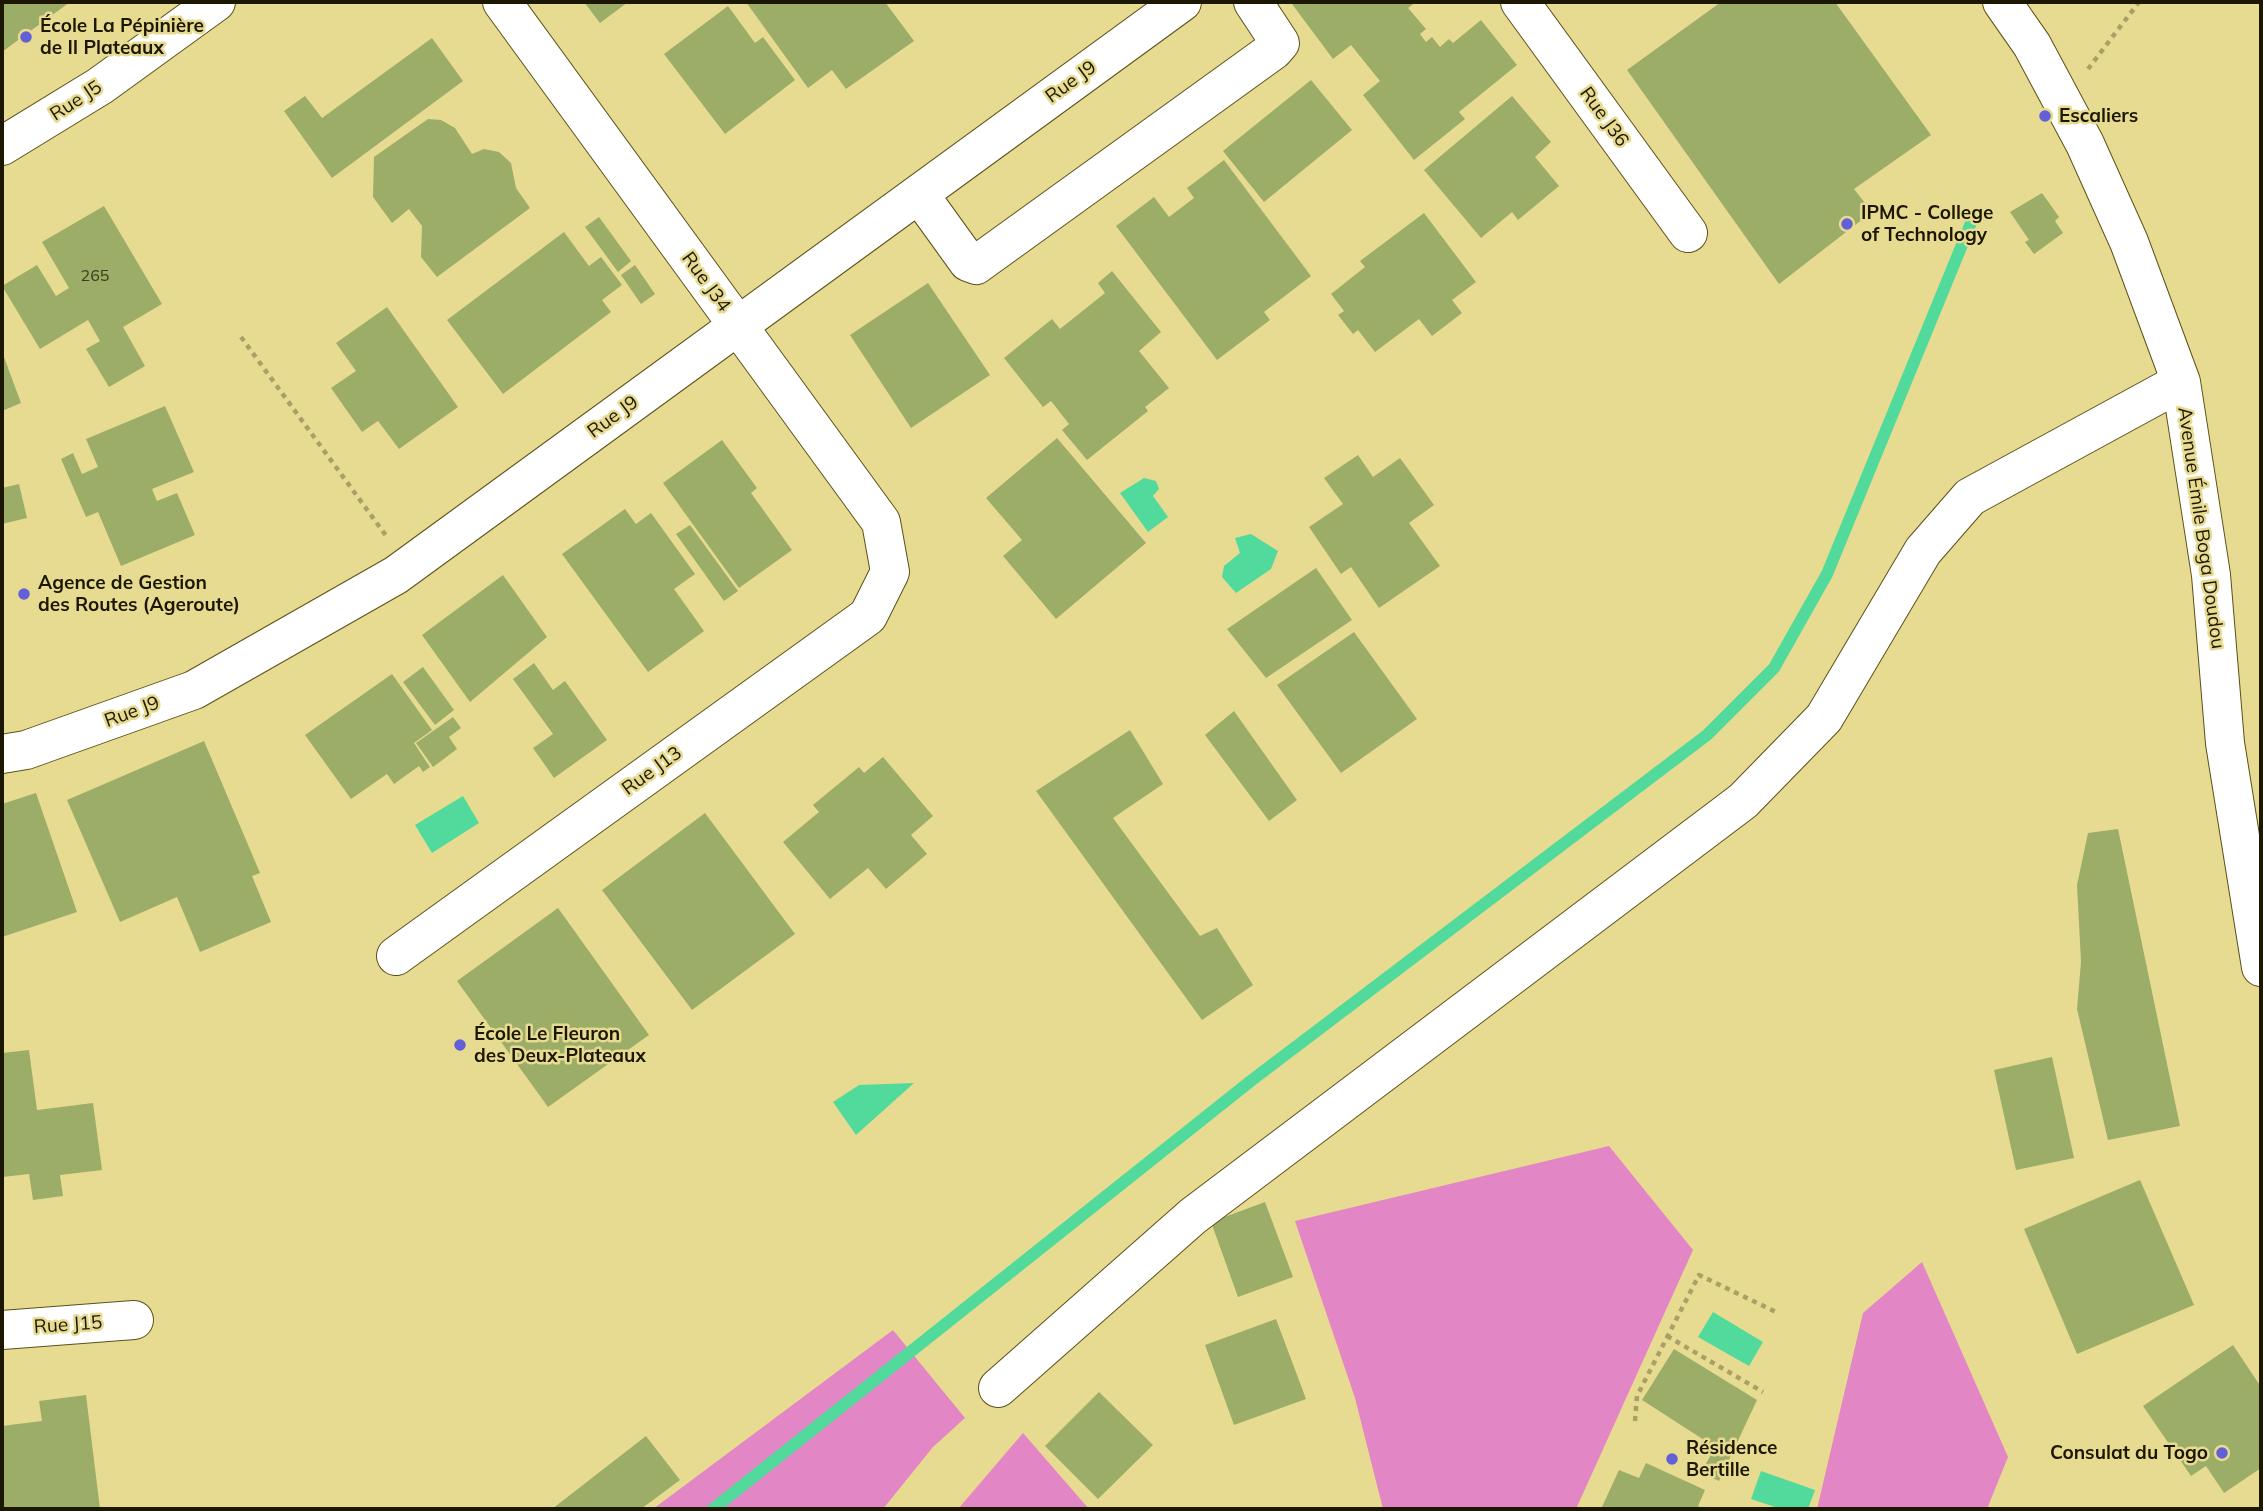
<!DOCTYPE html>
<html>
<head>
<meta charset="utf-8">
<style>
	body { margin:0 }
	#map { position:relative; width:2263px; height:1511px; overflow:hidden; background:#e7db91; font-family:Mulish,sans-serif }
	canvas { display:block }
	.frame { position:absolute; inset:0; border:4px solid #1c1700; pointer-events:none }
</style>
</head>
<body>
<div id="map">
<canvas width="2263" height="1511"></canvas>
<div class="frame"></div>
</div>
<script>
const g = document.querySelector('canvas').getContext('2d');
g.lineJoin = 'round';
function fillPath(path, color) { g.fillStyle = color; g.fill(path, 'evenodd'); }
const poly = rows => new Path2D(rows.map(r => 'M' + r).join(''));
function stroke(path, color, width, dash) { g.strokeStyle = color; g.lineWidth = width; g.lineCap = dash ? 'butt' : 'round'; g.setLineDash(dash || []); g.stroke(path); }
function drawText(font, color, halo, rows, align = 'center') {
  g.font = font + ' Mulish,sans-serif'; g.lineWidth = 5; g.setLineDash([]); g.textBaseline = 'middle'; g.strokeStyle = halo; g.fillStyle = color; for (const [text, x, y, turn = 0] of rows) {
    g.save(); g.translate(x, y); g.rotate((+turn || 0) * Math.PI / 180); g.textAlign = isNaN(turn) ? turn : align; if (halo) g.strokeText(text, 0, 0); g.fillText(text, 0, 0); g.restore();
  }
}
fillPath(poly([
	[1609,1146,1693,1250,1576,1509,1383,1509,1355,1398,1295,1221],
	[1922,1262,2008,1457,1987,1509,1817,1509,1863,1313],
	[893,1330,965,1418,933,1447,883,1509,653,1509],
	[1023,1433,1089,1509,958,1509]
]), '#e386c5');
fillPath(poly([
	[1144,478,1156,481,1159,489,1153,496,1168,517,1148,532,1120,493],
	[1251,534,1278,551,1271,569,1236,593,1222,577,1224,566,1240,553,1235,538],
	[463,796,479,823,432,853,415,825],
	[914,1083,856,1135,833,1102,859,1085],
	[1713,1312,1763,1342,1749,1366,1698,1337],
	[1761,1471,1815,1490,1808,1509,1781,1509,1751,1499]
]), '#51da9b');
stroke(poly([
	[713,1509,1252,1080,1707,735,1774,668,1827,574,1973,218]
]), '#51da9b', 12);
fillPath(poly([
	[2,2,70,2,2,52],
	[584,2,628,2,600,23],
	[746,2,885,2,914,41,846,89,832,70,808,88],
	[1295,2,1416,2,1408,8,1426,29,1420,34,1426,42,1432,37,1440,47,1449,39,1453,43,1481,20,1517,65,1459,112,1465,119,1414,160,1363,95,1380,81,1351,45,1333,59,1292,4],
	[1721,2,1835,2,1931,135,1854,189,1872,212,1779,284,1627,70],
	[728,6,755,43,763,37,795,80,725,134,664,54],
	[432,38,463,81,332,178,284,111,305,96,322,118],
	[1311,80,1352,130,1264,202,1223,151],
	[1512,96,1551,142,1535,157,1559,186,1518,220,1512,212,1481,238,1424,170],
	[428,119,441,120,455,128,472,154,484,149,499,152,511,163,516,188,530,208,437,277,421,257,422,226,409,209,392,223,373,197,374,157],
	[1224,160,1311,276,1264,312,1270,320,1217,360,1116,226,1154,197,1169,217,1194,198,1187,188],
	[2042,193,2059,217,2055,221,2063,233,2034,254,2025,242,2029,240,2010,212],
	[104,206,162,304,123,327,145,366,109,387,86,349,100,341,88,320,40,349,2,286,37,265,56,296,69,288,42,242],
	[1424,213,1476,282,1452,300,1462,313,1432,336,1419,319,1375,352,1358,330,1353,334,1338,315,1344,311,1331,294,1365,267,1360,261],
	[599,217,631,261,618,272,585,227],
	[564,232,589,266,601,257,622,285,602,300,611,312,503,394,447,320],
	[635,265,655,294,641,304,621,275],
	[1112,271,1161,332,1139,351,1169,388,1145,407,1148,411,1087,460,1062,430,1069,424,1051,401,1043,407,1004,358,1052,319,1060,329,1105,293,1098,283],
	[928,283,990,375,911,428,850,335],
	[387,307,458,407,399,449,378,421,362,432,331,388,356,371,336,343],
	[4,357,21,403,2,411,2,358],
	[165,406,194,472,152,489,157,501,177,493,195,535,121,566,98,512,86,517,61,459,73,453,82,474,98,467,86,439],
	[1057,438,1146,543,1056,619,1003,556,1022,540,986,498],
	[722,440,757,488,751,493,792,550,739,588,663,483],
	[1358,455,1373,477,1400,458,1434,505,1409,523,1440,566,1379,608,1351,567,1341,574,1309,527,1343,504,1324,478],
	[19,484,27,518,2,524,2,488],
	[625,509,636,524,651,513,695,574,674,589,704,631,648,672,562,554],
	[690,525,738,591,724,601,676,534],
	[1316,568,1352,620,1266,678,1227,629],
	[503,575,547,637,470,702,422,635],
	[1354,632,1417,719,1341,773,1277,685],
	[534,663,553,690,565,681,607,740,554,778,533,748,553,734,513,679],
	[423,667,454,710,435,725,403,682],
	[392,674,432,730,414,743,430,767,423,772,419,766,394,784,387,774,351,799,305,735],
	[1234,711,1297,800,1269,821,1205,735],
	[453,717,461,728,449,737,457,749,433,767,416,743],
	[1130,730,1163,784,1113,818,1200,936,1217,928,1253,985,1202,1020,1036,791],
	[204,741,260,873,252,876,271,922,200,952,177,897,120,922,67,800],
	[883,757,933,816,911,835,927,854,886,889,868,868,830,899,783,842,819,812,813,805,859,767,864,773],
	[36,793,77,912,2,937,2,804],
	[705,813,795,934,692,1010,602,890],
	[2118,829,2180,1126,2108,1140,2077,1009,2081,962,2077,885,2088,833],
	[558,908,649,1035,548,1107,457,981],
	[29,1050,37,1110,93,1103,102,1170,60,1175,63,1196,33,1200,29,1174,2,1177,2,1053],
	[2052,1057,2074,1158,2016,1170,1994,1070],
	[2140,1180,2194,1305,2077,1354,2024,1229],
	[1265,1202,1293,1277,1238,1297,1211,1222],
	[1276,1319,1306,1399,1234,1425,1205,1345],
	[2233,1345,2261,1387,2261,1468,2224,1493,2206,1466,2191,1476,2143,1406],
	[1674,1349,1757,1400,1719,1481,1701,1473,1715,1447,1642,1400],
	[1099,1392,1153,1445,1098,1499,1045,1446],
	[86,1395,100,1509,2,1509,2,1426,42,1421,39,1401],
	[646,1436,680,1480,641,1509,552,1509],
	[1646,1463,1705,1490,1698,1506,1705,1509,1601,1509,1619,1470,1639,1478]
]), '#9cad68');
const minor = poly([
	[1520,2,1688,233],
	[2002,2,2032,45,2085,144,2129,242,2181,382,2211,575,2225,743,2261,967],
	[2,146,100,86,216,2],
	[919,194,968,262,976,265,1274,50,1280,43,1253,2],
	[2,754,26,750,194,690,396,575,1182,2],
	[396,956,868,616,890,572,881,522,502,2],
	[2,1330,134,1320],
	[998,1388,1193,1216,1743,801,1824,718,1923,551,1970,497,2181,382]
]);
stroke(minor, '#5b511a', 40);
stroke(poly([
	[2088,69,2139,2],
	[241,337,387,537],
	[1667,1336,1763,1392],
	[1635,1421,1637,1396,1699,1275,1776,1312]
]), '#aaa065', 4.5, [5, 5]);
stroke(minor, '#fff', 38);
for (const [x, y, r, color] of [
	[26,37,7,"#625fd7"],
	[2045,116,7,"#625fd7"],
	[1847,224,7,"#625fd7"],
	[24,594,7,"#625fd7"],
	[460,1045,7,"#625fd7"],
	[2222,1453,7,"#625fd7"],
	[1672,1459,7,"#625fd7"]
]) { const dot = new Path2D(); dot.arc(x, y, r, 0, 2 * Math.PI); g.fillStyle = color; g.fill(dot); stroke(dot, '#e7db91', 2.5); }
drawText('16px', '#3c3c1a', null, [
	["265",95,276]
]);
drawText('bold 19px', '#1c1700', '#e7db91', [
	["École La Pépinière",40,26],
	["de II Plateaux",40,48],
	["Escaliers",2059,116],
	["IPMC - College",1861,213],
	["of Technology",1861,235],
	["Agence de Gestion",38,583],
	["des Routes (Ageroute)",38,605],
	["École Le Fleuron",474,1034],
	["des Deux-Plateaux",474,1056],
	["Résidence",1686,1448],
	["Bertille",1686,1470],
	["Consulat du Togo",2208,1453,"right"]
], 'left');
drawText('19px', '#1c1700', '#e7db91', [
	["Rue J9",1071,82,-36],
	["Rue J5",76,101,-33],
	["Rue J36",1604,117,54],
	["Rue J34",706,282,54],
	["Rue J9",613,417,-36],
	["Avenue Émile Boga Doudou",2201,528,82],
	["Rue J9",132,712,-20],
	["Rue J13",652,771,-36],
	["Rue J15",68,1325,-4]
]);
</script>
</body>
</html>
